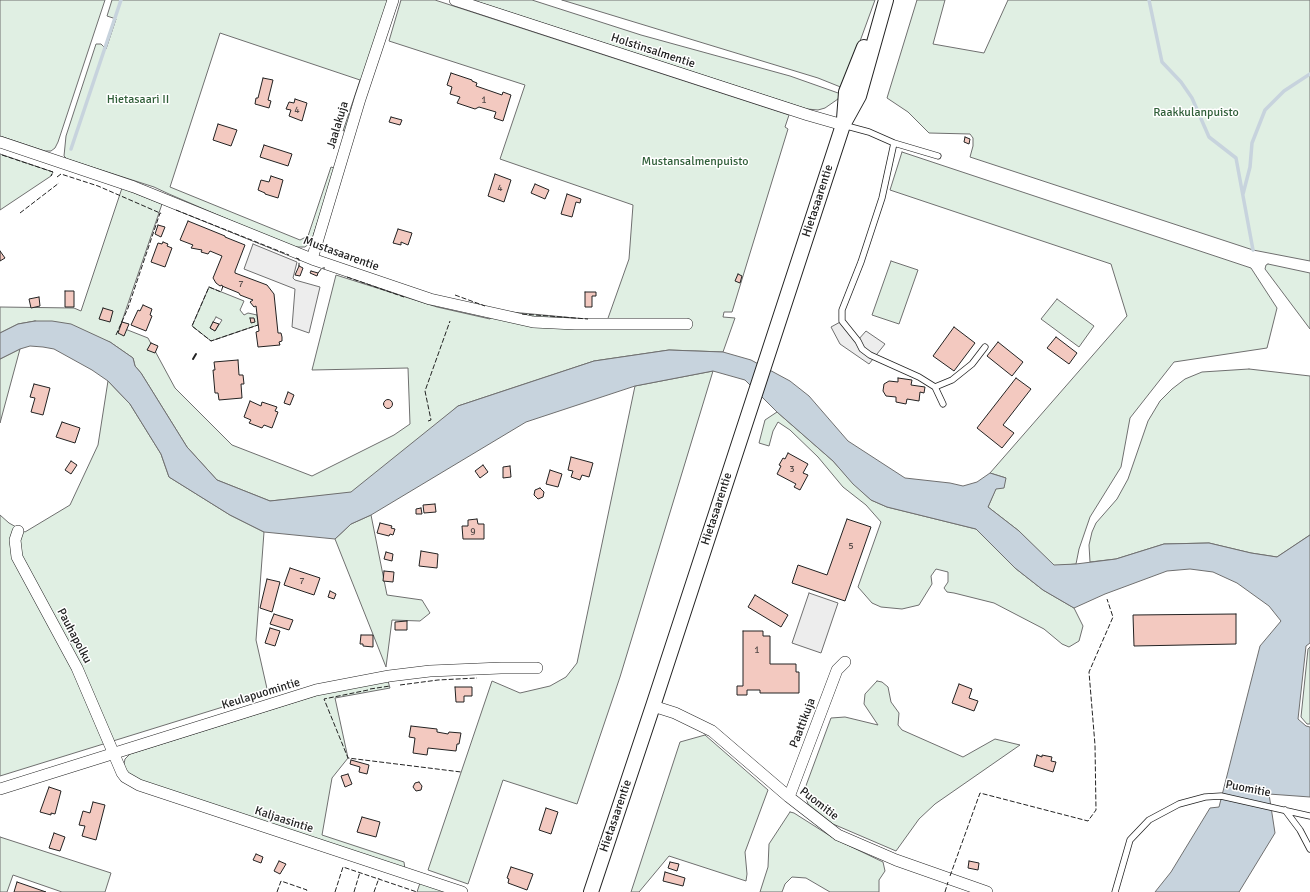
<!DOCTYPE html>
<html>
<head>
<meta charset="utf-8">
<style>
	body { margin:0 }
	canvas { display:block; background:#fff }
</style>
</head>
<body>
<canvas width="1310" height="892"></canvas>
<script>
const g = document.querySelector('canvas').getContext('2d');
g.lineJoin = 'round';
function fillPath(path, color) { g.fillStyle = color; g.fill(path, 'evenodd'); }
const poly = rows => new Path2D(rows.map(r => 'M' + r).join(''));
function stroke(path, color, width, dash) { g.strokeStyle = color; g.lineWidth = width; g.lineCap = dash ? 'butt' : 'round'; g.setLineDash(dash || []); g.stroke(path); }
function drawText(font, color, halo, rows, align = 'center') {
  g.font = font + ' Signika,sans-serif'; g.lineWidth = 3; g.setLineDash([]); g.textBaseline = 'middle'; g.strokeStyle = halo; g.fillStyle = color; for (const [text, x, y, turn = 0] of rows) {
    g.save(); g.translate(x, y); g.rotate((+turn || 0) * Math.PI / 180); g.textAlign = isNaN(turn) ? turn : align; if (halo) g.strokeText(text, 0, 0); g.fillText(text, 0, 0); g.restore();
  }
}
const green = poly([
	[0,0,105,0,58,142,55,148,51,151,45,151,0,136,0,0],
	[112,0,389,0,348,129,343,131,360,80,220,33,170,187,300,240,308,236,331,167,334,168,335,170,311,242,305,247,292,247,169,194,154,187,67,159,64,156,66,136,96,44,101,44,106,49,116,19,107,16,112,0],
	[401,0,435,0,789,115,785,127,788,129,732,312,724,312,723,317,735,318,723,352,669,350,594,361,458,406,411,448,351,493,270,501,217,480,187,447,141,373,135,366,133,358,110,342,35,321,18,324,0,333,0,307,74,308,81,311,122,188,162,204,120,327,148,338,175,388,232,445,312,476,394,435,410,424,408,368,312,370,336,275,437,307,490,319,494,309,500,311,607,321,629,259,633,205,500,159,525,85,389,41,401,0],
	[472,0,532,0,641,35,790,76,841,94,838,99,825,108,818,110,807,109,472,0],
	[562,0,875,0,843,88,818,78,562,0],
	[917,0,945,0,933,44,984,53,1008,0,1310,0,1310,261,1253,250,970,157,973,146,973,138,970,134,929,133,908,112,887,98,917,0],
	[902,152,1251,268,1277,308,1267,348,1174,362,1130,418,1121,467,1090,517,1079,549,1076,564,1054,566,1019,531,988,507,996,488,1006,478,990,473,1127,316,1111,264,890,190,902,152],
	[0,154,53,172,51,176,0,210,0,154],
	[891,261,918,270,899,324,872,315,891,261],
	[1268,264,1310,273,1310,329,1265,269,1266,265,1268,264],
	[209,287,244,301,240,310,244,315,248,313,257,315,258,325,211,341,192,326,209,287],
	[216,317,222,320,215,331,210,328,216,317],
	[1057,299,1094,326,1079,347,1041,319,1057,299],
	[20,349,0,423,0,359,20,349],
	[1249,369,1310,376,1310,535,1277,557,1251,553,1209,543,1164,544,1116,559,1090,562,1089,545,1092,532,1096,523,1117,499,1128,479,1148,421,1160,401,1172,389,1185,379,1202,372,1249,369],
	[713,371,620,677,577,804,503,780,468,884,428,870,492,681,520,693,550,686,566,677,577,663,635,386,713,371],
	[108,381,130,404,161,454,169,477,230,515,264,532,256,640,268,693,0,776,0,515,9,523,25,532,70,505,98,445,108,381],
	[777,412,833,461,853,483,871,500,887,507,976,529,1015,568,1043,590,1074,608,1083,626,1079,641,1069,647,1062,644,1044,629,994,603,954,593,947,592,944,588,948,582,948,572,936,569,931,576,932,584,919,605,902,609,881,607,872,603,858,587,881,522,866,505,843,487,818,457,790,430,778,422,773,431,769,446,759,443,765,420,777,412],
	[371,515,387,595,422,600,430,613,420,621,392,620,386,667,335,539,351,524,371,515],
	[1310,647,1310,724,1307,724,1301,717,1308,649,1310,647],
	[388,681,390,688,335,698,348,758,332,778,322,835,404,862,405,869,135,780,126,773,124,764,125,759,130,754,321,694,388,681],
	[877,681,882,682,888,687,891,702,899,713,898,725,902,730,963,757,995,739,1020,745,935,804,919,819,896,851,833,824,808,804,804,791,831,718,845,717,878,725,864,704,865,694,877,681],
	[705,735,768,790,745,852,747,874,746,881,669,856,639,892,631,892,680,742,705,735],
	[790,812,794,813,835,839,883,862,885,871,879,880,879,892,830,892,806,878,792,877,785,884,782,892,760,892,768,867,769,844,790,812],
	[0,837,111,873,105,892,62,892,13,875,7,892,0,892,0,837],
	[420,883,446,892,417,892,420,883]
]);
fillPath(green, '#e0efe3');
stroke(green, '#6f6f6f', 1);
const parking = poly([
	[253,244,297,262,293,278,295,280,320,287,309,333,292,327,295,289,244,269,253,244],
	[842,321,858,340,866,331,885,344,869,364,840,344,831,327,842,321],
	[809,593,838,603,821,653,792,643,809,593]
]);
fillPath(parking, '#ededed');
stroke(parking, '#6f6f6f', 1);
const water = poly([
	[35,321,52,321,71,324,110,342,133,358,135,366,141,373,187,447,217,480,270,501,351,492,458,406,594,361,669,350,723,352,751,360,790,381,809,396,848,441,905,478,950,483,963,486,977,482,990,473,1006,478,1004,488,996,489,988,507,1019,531,1054,565,1076,564,1116,559,1164,544,1209,543,1251,553,1277,557,1310,535,1310,643,1306,646,1298,719,1306,726,1310,727,1310,797,1269,794,1275,833,1239,892,1155,892,1171,872,1210,808,1219,807,1260,646,1281,621,1269,606,1237,583,1213,572,1190,569,1167,571,1105,594,1074,608,1043,590,1015,568,976,529,887,507,871,500,853,484,833,461,777,412,745,380,713,371,635,386,526,422,371,515,351,524,335,539,264,532,230,515,169,477,161,454,130,404,108,381,92,370,54,349,43,347,30,346,20,349,0,359,0,333,18,324,35,321]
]);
fillPath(water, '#c7d3dd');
stroke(water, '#6f6f6f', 1);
stroke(poly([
	[1149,0,1162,62,1181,82,1192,98,1209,137,1236,158,1253,250],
	[71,149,121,0],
	[1243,194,1250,167,1252,143,1265,110,1284,91,1310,74]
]), '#c7d3dd', 3.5);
const building = poly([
	[451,73,472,80,472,81,477,83,476,86,502,95,503,92,511,95,503,121,494,118,496,112,479,107,475,109,457,103,460,97,450,94,452,87,447,85,451,73],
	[263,78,273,80,268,100,271,101,269,108,255,104,256,98,258,98,263,78],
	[295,99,307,103,302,121,289,116,291,110,286,109,289,102,294,103,295,99],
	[391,117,402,120,400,125,389,122,391,117],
	[218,124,237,130,231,146,213,140,218,124],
	[965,137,970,139,969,144,964,142,965,137],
	[264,145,292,154,288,166,260,157,264,145],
	[495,174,511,180,504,202,488,196,495,174],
	[271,176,283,180,278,198,265,194,265,193,258,190,261,180,269,182,271,176],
	[535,184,549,190,545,199,531,193,535,184],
	[567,194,581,199,580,203,576,202,572,217,561,214,567,194],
	[188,221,225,236,225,237,245,245,235,271,235,273,267,285,274,294,278,333,281,333,282,337,282,341,279,342,280,345,258,347,256,332,259,331,256,306,254,307,250,302,253,300,240,295,239,293,222,286,222,285,220,286,216,283,213,278,222,256,210,251,208,254,201,252,202,250,191,248,193,245,180,240,188,221],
	[158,225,165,227,161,237,155,234,158,225],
	[398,229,412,233,408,245,401,242,401,245,393,243,398,229],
	[163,242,168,244,167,246,172,248,165,267,151,262,158,243,162,244,163,242],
	[0,251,5,258,0,261,0,251],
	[299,266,303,268,300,276,295,275,299,266],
	[311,271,318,273,317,276,310,273,311,271],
	[738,274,742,276,740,283,735,281,738,274],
	[65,291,74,291,74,307,65,307,65,291],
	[585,292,596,292,596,296,592,296,592,307,585,307,585,292],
	[39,297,40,306,31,308,29,299,39,297],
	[143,305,152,309,150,315,152,316,146,331,131,325,138,310,140,311,143,305],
	[103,308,113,311,110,322,99,319,103,308],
	[250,318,254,318,255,322,251,323,250,318],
	[122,322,129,324,124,336,118,333,122,322],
	[213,322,219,324,215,331,210,328,213,322],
	[954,327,975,343,954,371,933,356,954,327],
	[1056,337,1077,353,1069,364,1047,348,1056,337],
	[998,342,1023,362,1012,376,987,356,998,342],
	[151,343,158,346,155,353,147,350,151,343],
	[238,360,239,375,243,375,244,384,241,384,242,398,219,400,218,393,215,393,213,370,215,370,214,362,238,360],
	[898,378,912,380,911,385,925,387,924,393,920,392,919,401,907,399,906,404,896,402,896,397,886,396,883,391,884,384,889,381,898,382,898,378],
	[1016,378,1031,389,1003,425,1014,433,1002,448,977,428,1016,378],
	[34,384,50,388,43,415,31,412,35,398,30,397,34,384],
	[288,392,294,395,290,405,284,403,288,392],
	'383.5 404a4.5 4.5 0 1 1 9 0a4.5 4.5 0 1 1-9 0Z',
	[250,401,261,406,262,402,277,407,275,411,278,412,272,428,264,425,262,428,249,423,251,420,244,417,250,401],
	[62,422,80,428,75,443,56,437,62,422],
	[788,453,808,464,803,473,808,475,800,490,794,487,796,484,777,474,781,466,779,465,783,458,785,459,788,453],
	[571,457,593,463,589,477,582,475,580,480,571,477,573,471,568,470,571,457],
	[71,461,77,465,71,474,65,470,71,461],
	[483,465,488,472,480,478,475,471,483,465],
	[510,466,511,477,503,478,503,467,510,466],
	[550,470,562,474,558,487,546,484,550,470],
	[540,488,544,492,543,497,538,499,534,495,535,490,540,488],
	[435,504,436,512,424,513,423,505,435,504],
	[421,508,422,514,416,514,416,509,421,508],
	[477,519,478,524,484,524,484,539,463,539,462,526,468,526,468,520,477,519],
	[847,519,871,527,845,601,792,583,798,565,827,575,847,519],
	[380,523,392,526,391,528,395,529,393,535,390,534,389,536,377,533,380,523],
	[421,551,438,554,437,568,419,566,421,551],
	[386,552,393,554,392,561,384,559,386,552],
	[290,568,320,578,314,595,284,585,290,568],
	[384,571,394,572,393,582,383,581,384,571],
	[267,579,280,582,272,612,260,608,267,579],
	[330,591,336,594,334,599,328,597,330,591],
	[755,595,788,615,781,627,748,607,755,595],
	[274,614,293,620,289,630,270,624,274,614],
	[1236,614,1236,644,1134,646,1133,615,1236,614],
	[407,621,407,630,395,630,395,622,407,621],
	[270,628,280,631,275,646,265,643,270,628],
	[743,631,763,631,763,636,770,636,770,664,796,664,796,672,799,672,799,693,760,693,760,690,747,690,747,695,737,695,737,686,743,686,743,631],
	[361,635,373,635,373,647,363,646,363,644,360,644,361,635],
	[959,684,972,689,969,698,978,701,974,711,952,703,959,684],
	[455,687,472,687,472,696,464,696,464,702,456,702,455,687],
	[411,726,437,729,437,732,448,734,449,732,461,733,459,744,457,744,456,751,428,748,427,755,413,753,415,738,409,737,411,726],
	[1037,755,1042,757,1042,755,1052,757,1051,761,1056,762,1053,772,1034,766,1037,755],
	[351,760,369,765,367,774,359,772,360,767,350,764,351,760],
	[348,774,352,784,345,787,341,776,348,774],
	[419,782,422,786,421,790,416,791,413,787,415,783,419,782],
	[49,787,61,791,55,814,51,813,51,815,40,812,49,787],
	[93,802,105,805,96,840,82,836,85,826,79,825,83,811,90,813,93,802],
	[546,808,558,812,551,834,539,830,546,808],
	[362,817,380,822,376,837,357,832,362,817],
	[54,833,65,837,60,851,49,848,54,833],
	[256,854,263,857,261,863,253,860,256,854],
	[279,861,286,864,280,874,274,871,279,861],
	[969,861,979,863,978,870,968,868,969,861],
	[670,862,679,864,677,871,668,868,670,862],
	[511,867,533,874,527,890,508,883,509,879,507,878,511,867],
	[665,872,685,878,683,886,663,881,665,872],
	[17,882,46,892,14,892,17,882]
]);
fillPath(building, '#f3c9c0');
stroke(building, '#222', 1);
const service = poly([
	[843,125,869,132,894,143,938,156],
	[894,143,882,198,861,262,842,310,842,321,858,341,862,349,870,355,919,377,935,387,943,404],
	[935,387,952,380,972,364,985,347],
	[1285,810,1300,830,1310,849],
	[1115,892,1130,840,1149,820,1179,804,1205,797,1221,796,1310,816]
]);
const minor = poly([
	[455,0,808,115,843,125],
	[0,142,134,187,312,259,430,299,533,322,575,324,687,324],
	[312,259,360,99,393,0],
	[18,531,15,540,17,557,77,668,122,773,125,777,139,785,462,892],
	[653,706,675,713,712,731,789,797,838,835,896,860,987,892],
	[0,789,316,690,389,676,430,671,501,668,537,668],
	[789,797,837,670,845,662]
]);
const tertiary = poly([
	[844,119,846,92,864,47],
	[591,892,653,706,843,125,859,96,886,0]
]);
stroke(service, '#222', 7);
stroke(minor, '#222', 12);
stroke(tertiary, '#222', 16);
stroke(service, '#fff', 5.5);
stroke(minor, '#fff', 11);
stroke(tertiary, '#fff', 14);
stroke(poly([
	[2,155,53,172,51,176],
	[57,177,61,174,98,186,160,213],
	[176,210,289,255],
	[20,213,59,183],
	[296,258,299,259,299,266],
	[318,273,322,268,325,268],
	[347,277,404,297],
	[223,286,221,292,209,287,192,326,211,341,258,325],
	[455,295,485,306],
	[522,314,588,319],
	[116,335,128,308,160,213,163,214],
	[428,421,431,420,425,391,450,321],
	[400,685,438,680,477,678],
	[370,689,390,686],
	[368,690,324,699,348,758,461,772],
	[950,876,980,793,1088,821,1096,810,1095,745,1089,672,1113,617,1107,599],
	[277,892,281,881,307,890,306,892],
	[335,892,343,867,417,892],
	[354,892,360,872],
	[374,892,379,878],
	[945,892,948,882]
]), '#222', 1, [5, 2]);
stroke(poly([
	[193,359,196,354]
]), '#222', 2);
drawText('10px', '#564c4a', null, [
	["1",484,100],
	["4",297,110],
	["4",500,188],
	["7",241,284],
	["3",792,469],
	["9",473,532],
	["5",851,546],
	["7",302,581],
	["1",757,650]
]);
drawText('12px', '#222', '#fff', [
	["Holstinsalmentie",653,51,18],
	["Jaalakuja",338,125,-73],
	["Hietasaarentie",818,201,-72],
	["Mustasaarentie",341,254,20],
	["Hietasaarentie",717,509,-72],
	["Pauhapolku",74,636,62],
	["Keulapuomintie",261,694,-17],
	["Paattikuja",803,723,-69],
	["Puomitie",1248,789,11],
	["Puomitie",819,804,38],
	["Hietasaarentie",616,816,-71],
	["Kaljaasintie",284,820,18]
]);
drawText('12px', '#2f5e38', '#fff', [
	["Hietasaari II",138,100],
	["Raakkulanpuisto",1196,113],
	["Mustansalmenpuisto",695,162]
]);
</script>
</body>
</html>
